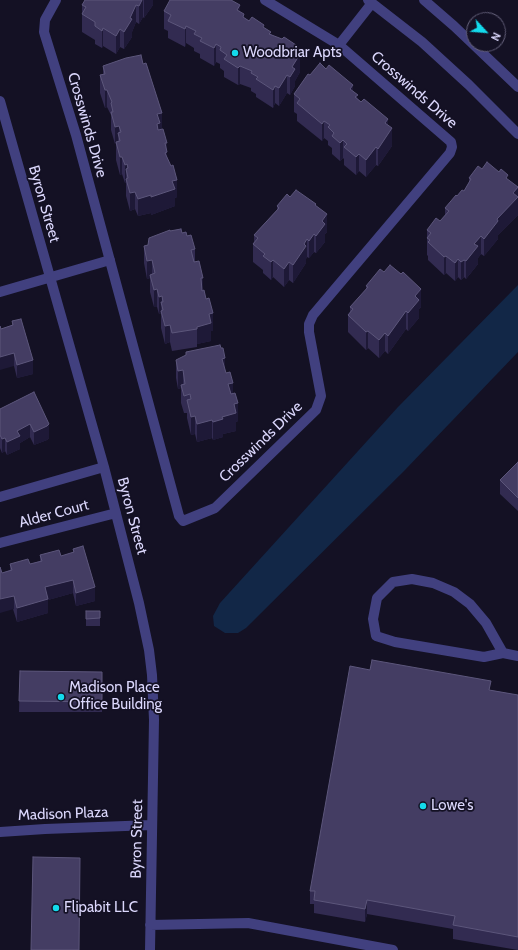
<!DOCTYPE html>
<html>
<head>
<meta charset="utf-8">
<style>
	body { margin:0 }
	#map { position:relative; width:518px; height:950px; overflow:hidden; background:#141124; font-family:Cabin,sans-serif }
	canvas { display:block }
	.north { position:absolute; left:466px; top:12px; width:40px; height:40px; box-sizing:border-box; background:#141124; border:1px solid #64607a; border-radius:50%; rotate:116deg; font-size:11px; font-weight:700; line-height:16px; text-align:center; color:#dbd7fc }
	.north::after { content:''; display:block; margin:auto; width:14px; height:18px; background:#13daec; clip-path:polygon(50% 0,100% 100%,50% 72%,0 100%) }
</style>
</head>
<body>
<div id="map">
<canvas width="518" height="950"></canvas>
<div class="north">N</div>
</div>
<script>
const g = document.querySelector('canvas').getContext('2d');
g.lineJoin = 'round';
function fillPath(path, color) { g.fillStyle = color; g.fill(path, 'evenodd'); }
const poly = rows => new Path2D(rows.map(r => 'M' + r).join(''));
function stroke(path, color, width, dash) { g.strokeStyle = color; g.lineWidth = width; g.lineCap = dash ? 'butt' : 'round'; g.setLineDash(dash || []); g.stroke(path); }
function drawText(font, color, halo, rows, align = 'center') {
  g.font = font + ' Cabin,sans-serif'; g.lineWidth = 3.5; g.setLineDash([]); g.textBaseline = 'middle'; g.strokeStyle = halo; g.fillStyle = color; for (const [text, x, y, turn = 0] of rows) {
    g.save(); g.translate(x, y); g.rotate((+turn || 0) * Math.PI / 180); g.textAlign = isNaN(turn) ? turn : align; if (halo) g.strokeText(text, 0, 0); g.fillText(text, 0, 0); g.restore();
  }
}
fillPath(poly([
	[518,285,518,352,404,471,246,628,238,633,225,633,214,626,213,616,220,603,398,407]
]), '#122747');
stroke(poly([
	[56,0,45,20,44,32,76,135,179,516,183,521,215,508,316,410,321,396,309,332,309,324,313,315,450,153,452,147,451,142,339,45,265,0],
	[368,0,422,42,469,85,518,134],
	[424,0,454,26,518,87],
	[339,45,372,3],
	[0,101,104,467,139,603,149,650,152,675,154,720,150,950],
	[0,292,110,260],
	[0,497,104,467],
	[0,543,116,513],
	[503,653,486,623,470,604,454,592,433,583,412,579,393,582,377,598,373,619,376,636,395,642,484,657,503,653,518,656],
	[0,832,45,829,152,825],
	[150,925,248,923,393,950]
]), '#41407f', 10);
fillPath(poly([
	[85,0,153,0,153,5,144,18,143,17,139,24,136,22,132,32,132,37,124,49,120,47,116,54,103,46,102,48,95,44,95,40,82,32,82,5],
	[164,11,240,12,244,18,264,28,271,34,296,51,300,72,295,81,295,86,290,95,287,93,279,106,275,103,273,108,256,97,256,94,251,91,251,88,240,84,238,85,224,77,224,71,220,68,220,64,216,62,214,66,200,58,200,54,194,51,194,48,186,43,185,47,168,38,168,31,164,29],
	[103,66,162,129,167,157,177,197,175,198,175,206,151,215,151,213,138,216,135,209,130,211,126,196,126,182,125,183,122,174,120,175,116,160,116,144,115,144,111,130,111,115,107,107,105,108,100,93,100,75,103,74],
	[326,69,353,91,358,99,388,125,392,146,378,166,376,165,366,177,359,171,356,175,344,165,344,159,343,158,340,161,332,154,332,148,328,145,328,141,324,138,322,141,297,121,297,114,294,112,294,94,310,75],
	[482,169,508,180,518,187,518,215,498,235,498,239,484,256,481,254,478,258,478,264,466,279,464,277,461,280,458,277,455,281,446,273,444,275,428,260,428,256,427,255,427,230,440,221,445,215,445,208,464,191,469,183,469,178],
	[290,197,316,206,327,232,325,234,325,242,316,253,314,252,309,258,307,257,306,259,306,263,293,283,289,280,284,287,273,277,271,280,263,273,263,270,253,262,253,244,254,242,254,235,277,210,277,206],
	[170,231,182,233,187,236,195,249,195,262,203,290,213,331,211,331,211,341,197,344,197,347,172,351,170,342,165,344,161,328,161,314,159,314,157,307,154,307,150,292,150,278,147,279,144,263,144,246,148,245],
	[366,286,421,307,419,309,419,318,408,331,406,329,388,354,385,351,379,358,368,348,366,350,348,332,348,315,350,312,350,307,366,290],
	[12,321,33,374,17,378,14,366,1,329,12,325],
	[186,352,225,372,233,393,238,421,236,422,236,431,223,434,223,437,213,440,212,438,197,442,195,434,191,435,187,418,187,413,184,413,181,403,181,388,178,389,176,378,176,360,186,356],
	[34,392,49,438,47,440,34,445,30,437,20,443,20,449,7,455,5,451,2,453,0,448,0,409],
	[518,462,518,511,500,494,500,480],
	[73,549,95,601,76,606,73,593,48,600,48,613,17,622,2,573,10,570,10,564,30,564,40,561,40,555,61,556,73,553],
	[86,611,100,611,100,626,86,626],
	[20,671,102,672,102,712,19,712],
	[491,690,518,695,518,950,453,939,453,929,367,914,365,922,314,913,314,904,310,904,310,891]
]), '#322b51');
fillPath(poly([
	[142,0,143,0,143,17,139,24,139,6],
	[144,0,153,0,153,5,144,18],
	[136,5,136,22,132,32,132,37,124,49,124,32],
	[240,5,240,23,237,10],
	[186,26,186,43,185,47,185,29],
	[103,28,103,46,102,48,102,31],
	[120,29,120,47,116,54,116,36],
	[216,44,216,62,214,66,214,48],
	[296,45,296,61,300,54,300,72,295,81,295,86,290,95,290,77,292,67,294,50],
	[240,66,240,84,238,85,238,68],
	[287,75,287,93,279,106,279,88],
	[353,85,353,103,350,89],
	[275,86,275,103,273,108,273,90],
	[105,90,107,90,107,107,105,108],
	[162,113,162,130,160,140,157,124,157,114],
	[388,119,388,134,392,128,392,146,378,166,378,149,385,123],
	[324,121,324,138,322,141,322,124],
	[119,126,119,139,118,133,118,144,116,142,116,144,115,144,115,127],
	[343,140,343,158,340,161,340,143],
	[165,143,167,143,167,170],
	[376,147,376,165,366,177,366,160],
	[359,154,359,171,356,175,356,157],
	[120,157,122,157,122,174,120,175],
	[127,164,127,172,126,169,126,182,125,183,125,165],
	[177,180,177,197,175,198,175,206,151,215,151,197,172,181],
	[518,188,518,215,498,235,498,239,484,256,484,239,513,193],
	[135,192,135,209,130,211,130,193],
	[151,195,151,213,138,216,138,199],
	[327,214,327,232,325,234,325,242,316,253,316,236,322,221],
	[314,234,314,252,309,258,309,241],
	[481,236,481,254,478,258,478,264,466,279,466,261,474,244],
	[307,239,307,257,306,259,306,263,293,283,293,265,304,244],
	[446,256,446,273,444,275,444,257],
	[458,259,458,277,455,281,455,263],
	[152,260,152,278,150,275,150,278,147,279,147,261],
	[273,260,273,277,271,280,271,262],
	[464,260,464,277,461,280,461,262],
	[289,262,289,280,284,287,284,269],
	[201,278,203,278,203,295,201,296],
	[157,289,157,307,154,307,154,290],
	[421,289,421,307,419,309,419,318,408,331,408,313,415,296],
	[162,296,161,314,159,314,159,297],
	[406,311,406,329,388,354,388,336],
	[213,313,213,331,211,331,211,341,197,344,197,327,209,314],
	[170,325,170,342,165,344,165,326],
	[368,331,368,348,366,350,366,332],
	[385,333,385,351,379,358,379,340],
	[14,353,14,366,0,370,0,357],
	[225,358,225,376,222,359],
	[33,360,33,374,17,378,17,365],
	[183,370,183,388,181,385,181,388,178,389,178,371],
	[233,383,233,400,228,384],
	[238,403,238,421,236,422,236,431,223,434,223,437,213,440,213,422,222,417,234,404],
	[195,416,195,434,191,435,191,417],
	[212,420,212,438,197,442,197,424],
	[30,424,30,437,20,443,20,449,7,455,7,442,17,431],
	[49,424,49,438,47,440,34,445,34,432],
	[5,438,5,451,2,453,2,439],
	[73,580,73,593,48,600,48,613,17,622,17,608,45,587],
	[95,587,95,601,76,606,76,593],
	[14,596,14,609,0,613,0,599],
	[367,900,367,914,365,922,365,909]
]), '#1e1937');
const building = poly([
	[85,0,142,0,139,6,136,5,130,18,132,19,124,32,120,29,116,36,103,28,102,31,95,26,95,22,82,14,86,7,82,5,85,0],
	[170,0,231,0,240,5,237,10,244,14,243,17,249,21,252,17,264,25,263,27,271,32,269,34,282,39,284,37,296,45,294,50,300,54,292,67,295,69,290,77,287,75,279,88,275,86,273,90,256,79,258,77,251,73,252,71,240,66,238,68,224,59,227,55,220,50,221,47,216,44,214,48,200,41,202,38,194,34,196,31,186,26,185,29,168,21,171,15,164,11,170,0],
	[141,55,143,64,146,63,162,113,157,114,160,123,157,124,158,130,163,129,167,143,165,143,167,152,165,153,171,166,173,165,177,180,172,181,175,189,151,197,151,195,138,199,135,192,130,193,126,179,128,178,126,169,128,168,127,164,125,165,122,157,120,157,116,142,120,141,118,133,121,132,119,126,115,127,111,112,113,112,111,103,112,102,107,90,105,90,100,75,105,74,103,66,126,58,141,55],
	[320,63,326,69,329,65,353,85,350,89,358,95,355,97,361,102,364,99,388,119,385,123,392,128,378,149,376,147,366,160,359,154,356,157,344,147,347,144,343,140,340,143,332,136,334,133,328,127,330,125,324,121,322,124,297,103,300,99,294,94,308,74,310,75,320,63],
	[487,162,499,172,501,169,508,175,506,178,518,187,513,193,518,197,497,219,498,221,484,239,481,236,474,244,478,246,466,261,464,260,461,262,458,259,455,263,446,256,444,257,428,242,430,240,427,238,431,233,427,230,436,218,440,221,449,211,445,208,456,195,457,196,462,190,464,191,471,179,469,178,478,166,482,169,487,162],
	[296,190,316,204,315,205,327,214,322,221,325,224,316,236,314,234,309,241,307,239,304,244,306,246,293,265,289,262,284,269,273,260,271,262,263,256,265,254,253,244,258,238,254,235,279,208,277,206,287,194,290,197,296,190],
	[181,229,182,233,186,232,187,236,191,235,195,249,191,250,194,262,199,261,203,278,201,278,202,291,204,290,206,299,209,298,213,313,209,314,211,323,197,327,197,329,172,333,170,325,165,326,161,311,163,310,161,302,163,302,162,296,159,297,157,289,154,290,150,275,155,273,152,260,147,261,144,246,148,245,149,238,170,230,170,231,181,229],
	[390,265,401,274,403,272,421,289,415,296,419,300,408,313,406,311,388,336,385,333,379,340,368,331,366,332,348,315,353,309,350,307,368,287,366,286,380,269,384,272,390,265],
	[21,319,33,360,17,365,14,353,0,357,0,326,1,329,13,325,12,321,21,319],
	[220,345,221,348,223,348,225,358,222,359,226,373,230,372,233,383,228,384,231,394,235,393,238,403,234,404,236,413,222,417,223,419,213,422,212,420,197,424,195,416,191,417,187,400,191,399,190,394,184,396,181,385,185,384,183,370,178,371,176,360,186,355,186,352,220,345],
	[34,392,49,424,47,426,34,432,30,424,17,431,20,436,7,442,5,438,2,439,0,435,0,409,34,392],
	[518,462,518,498,500,480,518,462],
	[83,546,95,587,76,593,73,580,45,587,48,599,17,608,14,596,0,599,0,567,2,573,12,570,10,564,28,559,30,564,42,561,40,555,59,550,61,556,74,552,73,549,83,546],
	[86,611,100,611,100,618,86,619,86,611],
	[372,660,491,681,489,690,518,695,518,937,453,925,455,916,367,900,365,909,314,900,315,891,310,891,350,666,370,670,372,660],
	[20,671,102,672,102,702,19,701,20,671],
	[33,857,80,858,79,950,31,950,33,857]
]);
fillPath(building, '#443d63');
stroke(building, '#5c567b', 1);
for (const [x, y, r, color] of [
	[235,53,4,"#13daec"],
	[61,697,4,"#13daec"],
	[423,806,4,"#13daec"],
	[56,908,4,"#13daec"]
]) { const dot = new Path2D(); dot.arc(x, y, r, 0, 2 * Math.PI); g.fillStyle = color; g.fill(dot); stroke(dot, '#141124', 1.5); }
drawText('15px', '#dbd7fc', '#141124', [
	["Woodbriar Apts",243,53],
	["Madison Place",69,688],
	["Office Building",69,705],
	["Lowe's",431,806],
	["Flipabit LLC",64,908]
], 'left');
drawText('15px', '#dbd7fc', '#141124', [
	["Crosswinds Drive",414,90,41],
	["Crosswinds Drive",87,125,74],
	["Byron Street",44,204,74],
	["Crosswinds Drive",261,442,-44],
	["Alder Court",54,514,-15],
	["Byron Street",132,516,75],
	["Madison Plaza",63,814,-2],
	["Byron Street",137,839,-89]
]);
</script>
</body>
</html>
